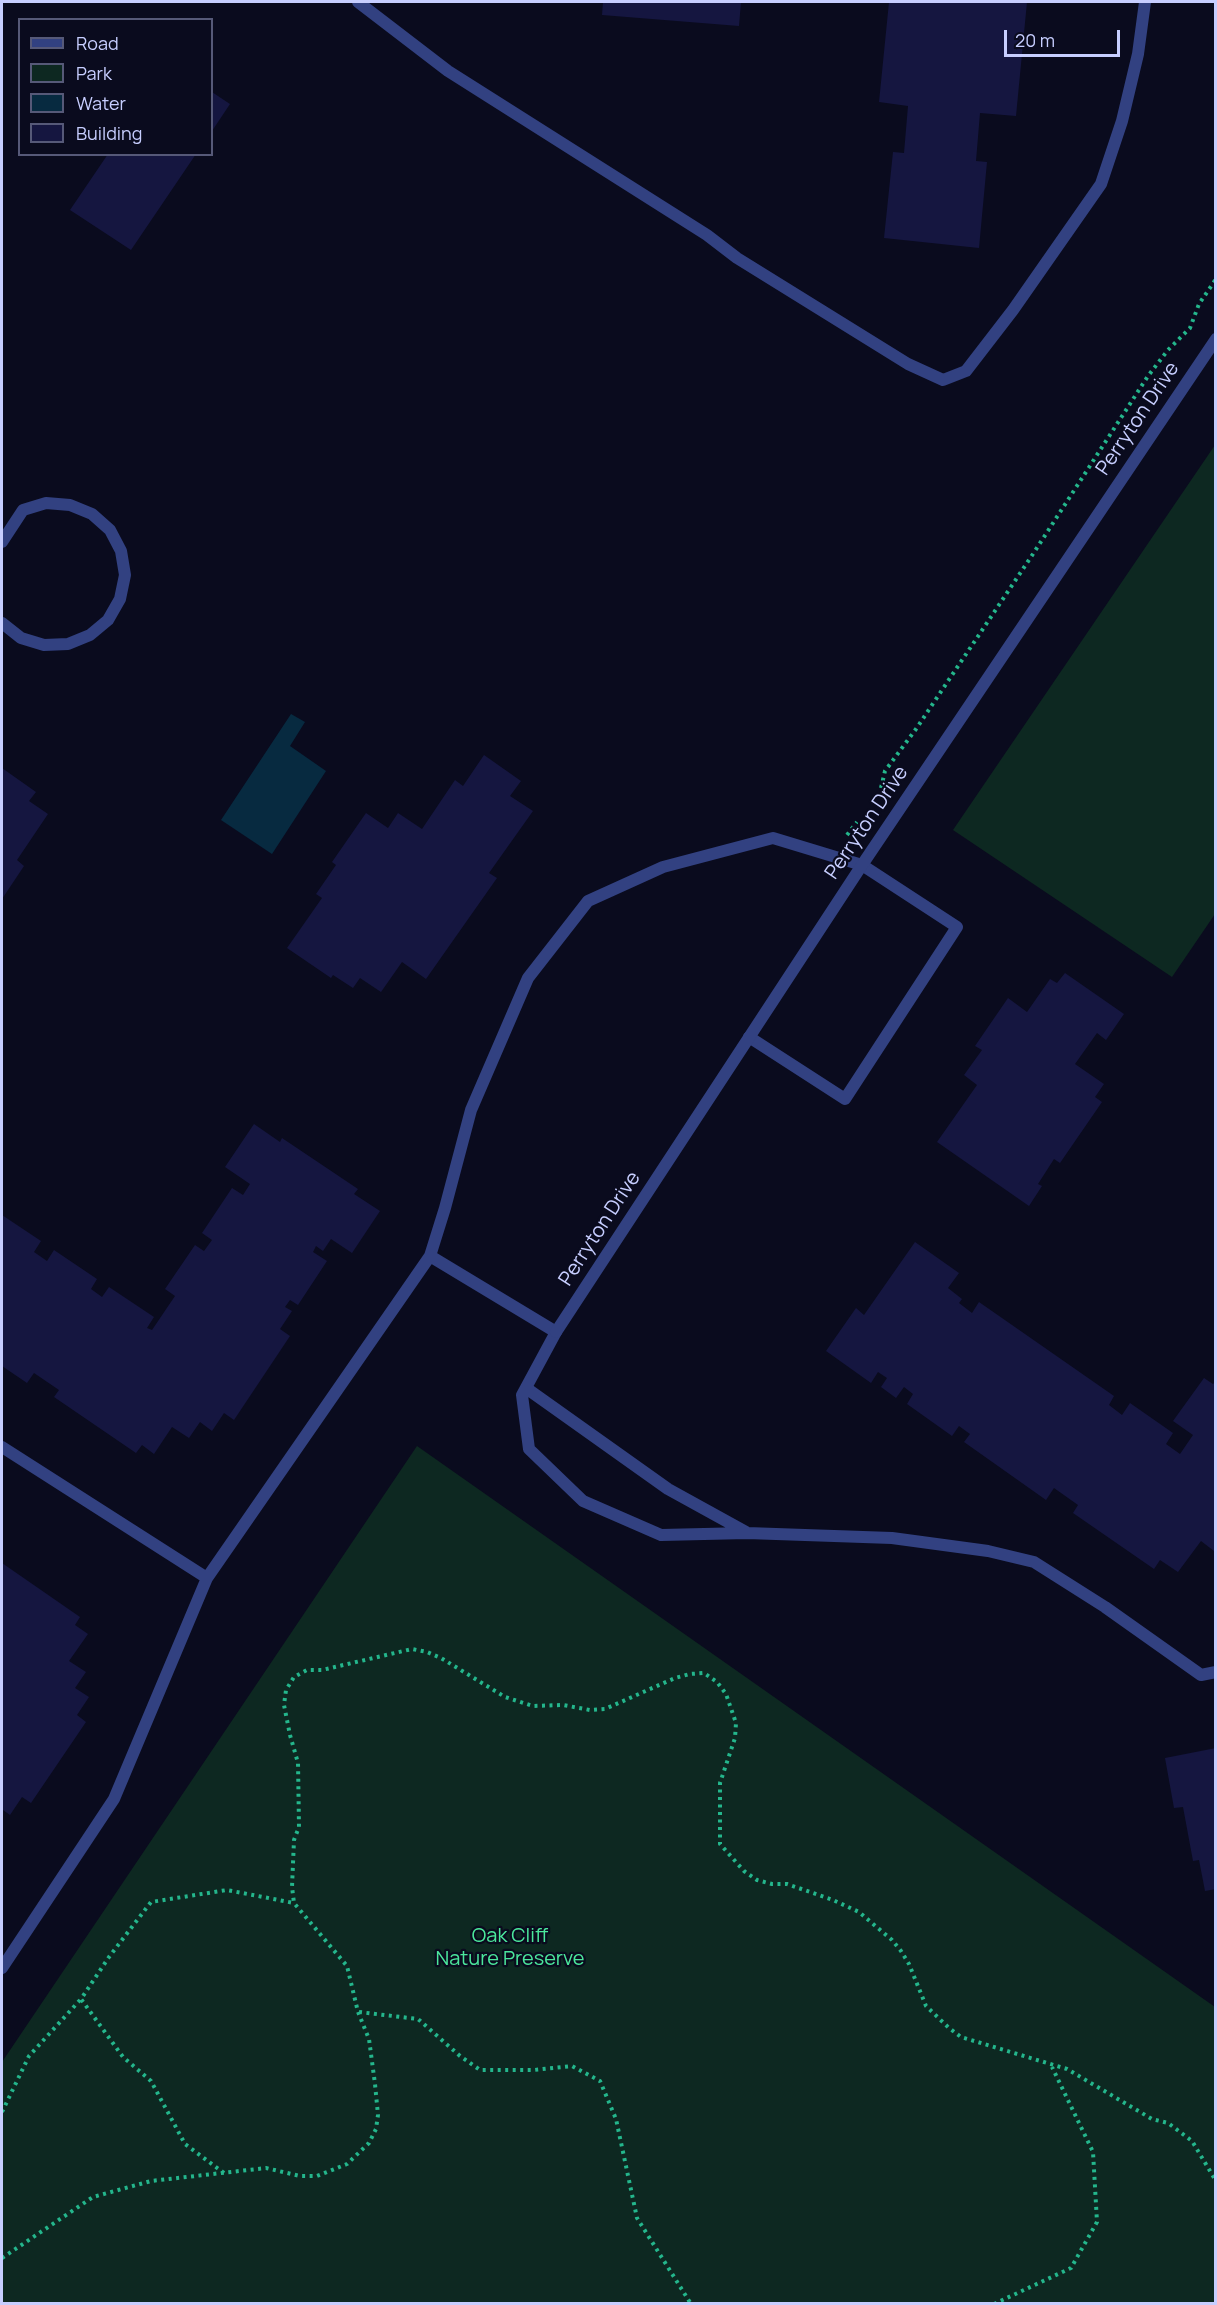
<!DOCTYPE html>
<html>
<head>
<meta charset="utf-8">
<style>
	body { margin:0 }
	#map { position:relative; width:1217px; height:2305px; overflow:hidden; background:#0a0b1e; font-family:Manrope,sans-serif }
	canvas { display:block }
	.frame { position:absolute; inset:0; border:3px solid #c7ceff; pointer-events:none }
	.legend { position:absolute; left:18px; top:18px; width:195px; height:138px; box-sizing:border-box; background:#0a0b1e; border:2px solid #565978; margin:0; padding:8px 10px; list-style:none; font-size:18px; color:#c7ceff }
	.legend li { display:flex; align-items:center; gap:12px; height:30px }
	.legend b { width:30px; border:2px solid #565978 }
	.scale { position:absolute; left:1004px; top:30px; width:116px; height:27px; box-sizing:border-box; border:3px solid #c7ceff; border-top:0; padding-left:8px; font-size:18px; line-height:21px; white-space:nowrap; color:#c7ceff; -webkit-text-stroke:4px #0a0b1e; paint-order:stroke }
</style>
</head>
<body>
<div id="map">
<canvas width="1217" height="2305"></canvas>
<div class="frame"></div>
<ul class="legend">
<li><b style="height:8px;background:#324181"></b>Road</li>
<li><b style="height:16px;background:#0d2821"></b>Park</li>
<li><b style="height:16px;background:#072a40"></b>Water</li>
<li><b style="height:16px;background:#151640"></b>Building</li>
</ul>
<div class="scale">20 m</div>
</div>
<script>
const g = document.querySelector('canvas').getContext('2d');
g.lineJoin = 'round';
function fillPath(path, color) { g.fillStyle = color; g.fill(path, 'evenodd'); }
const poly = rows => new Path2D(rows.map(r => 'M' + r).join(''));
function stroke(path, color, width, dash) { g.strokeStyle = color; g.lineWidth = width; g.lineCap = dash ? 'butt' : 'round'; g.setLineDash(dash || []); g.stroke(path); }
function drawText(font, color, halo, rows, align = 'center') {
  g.font = font + ' Manrope,sans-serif'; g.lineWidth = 4.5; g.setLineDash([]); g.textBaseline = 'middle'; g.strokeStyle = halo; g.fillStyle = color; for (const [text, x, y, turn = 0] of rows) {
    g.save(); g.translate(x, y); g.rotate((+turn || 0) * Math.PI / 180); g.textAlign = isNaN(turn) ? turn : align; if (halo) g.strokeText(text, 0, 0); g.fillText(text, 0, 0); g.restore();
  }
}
fillPath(poly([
	[1215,445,1215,914,1172,977,953,830],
	[417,1446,1215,2007,1215,2303,2,2303,2,2062]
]), '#0d2821');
fillPath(poly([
	[291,714,305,722,290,746,326,771,272,854,221,820]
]), '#072a40');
fillPath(poly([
	[603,2,741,2,739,26,602,15],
	[889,2,1027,2,1016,116,980,113,976,161,987,162,979,248,884,238,893,152,904,153,908,106,879,102],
	[212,92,230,104,212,131],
	[108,154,196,154,131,250,70,210],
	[484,755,521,781,510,796,533,811,489,873,497,878,426,979,402,962,381,992,360,978,353,988,333,975,331,978,287,948,322,898,316,894,336,865,332,862,366,813,388,828,398,813,422,829,455,780,463,786],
	[2,768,36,792,29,801,48,814,17,860,24,866,2,899],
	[1065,973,1124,1014,1106,1040,1097,1033,1075,1064,1104,1084,1095,1097,1102,1102,1060,1163,1054,1159,1038,1184,1042,1186,1029,1206,937,1142,977,1085,964,1075,982,1050,975,1046,1008,998,1027,1012,1050,979,1057,983],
	[254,1124,280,1142,282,1138,358,1189,354,1194,380,1211,352,1253,331,1239,323,1251,316,1246,313,1252,327,1261,298,1305,290,1300,285,1307,292,1311,280,1329,290,1336,234,1420,224,1413,212,1431,200,1422,189,1438,172,1427,154,1454,142,1445,136,1453,54,1397,59,1390,34,1373,27,1383,2,1366,2,1215,41,1241,34,1252,47,1261,54,1250,97,1279,91,1289,102,1297,109,1287,154,1317,147,1328,152,1330,175,1296,165,1289,195,1245,204,1251,212,1240,202,1233,232,1188,243,1195,250,1184,225,1167],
	[915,1242,959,1273,948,1288,962,1299,959,1303,972,1313,979,1302,1114,1396,1109,1405,1122,1415,1130,1403,1173,1433,1166,1444,1180,1454,1193,1435,1173,1421,1204,1378,1213,1384,1216,1381,1214,1551,1201,1541,1178,1572,1160,1560,1154,1569,1073,1513,1078,1505,1054,1488,1046,1500,964,1442,970,1434,959,1426,952,1436,907,1404,913,1394,904,1387,896,1398,881,1387,887,1378,878,1372,871,1383,826,1351,856,1308,864,1315],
	[2,1563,80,1617,75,1625,88,1634,69,1661,86,1672,75,1688,89,1697,77,1715,86,1722,31,1803,22,1797,10,1815,3,1810,2,1813],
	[1216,1748,1216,1889,1205,1891,1199,1860,1193,1861,1183,1807,1174,1808,1165,1758]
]), '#151640');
stroke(poly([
	[881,788,885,771,916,729,1033,554,1148,376,1168,350,1190,328,1199,304,1216,279],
	[847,835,857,822],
	[359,2012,418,2019,460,2056,480,2070,534,2070,572,2066,600,2081,616,2119,637,2218,691,2304],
	[2,2112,29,2056,81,1999],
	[224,2173,185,2144,151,2081,123,2057,81,1999,109,1957,151,1902,227,1890,294,1903],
	[2,2258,93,2197,151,2181,266,2168,300,2176,317,2176,347,2164,369,2143,376,2129,378,2115,375,2084,369,2039,358,2012,347,1966,294,1903,292,1887,294,1840,299,1827,298,1763,290,1735,284,1705,286,1690,294,1677,307,1670,322,1670,412,1649,427,1652,441,1658,505,1697,533,1706,563,1705,590,1710,605,1709,675,1678,690,1674,704,1673,717,1682,726,1694,736,1723,735,1738,720,1783,720,1844,744,1871,757,1880,772,1884,787,1884,833,1900,859,1912,892,1940,901,1951,909,1964,926,2006,949,2028,961,2037,1067,2069,1152,2119,1168,2123,1192,2141,1216,2181],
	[994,2304,1071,2268,1097,2222,1093,2152,1052,2067]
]), '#24b68c', 4, [3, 4.5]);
stroke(poly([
	[358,2,448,71,707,235,737,258,908,364,943,380,966,371,1013,310,1101,184,1122,121,1138,54,1145,2],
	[2,542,23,510,46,503,70,505,92,514,110,530,121,551,125,575,120,599,108,620,90,635,68,644,44,645,21,638,2,623],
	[749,1037,845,1099,957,927,862,865,773,838,663,867,588,901,528,978,471,1110,445,1208,430,1256,556,1332,522,1395,529,1449,583,1501,661,1535,747,1533,892,1538,988,1551,1034,1562,1105,1607,1201,1675,1216,1672],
	[526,1388,668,1489,746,1532],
	[2,1447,207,1578],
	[2,1968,114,1799,207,1578,430,1256]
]), '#324181', 12);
stroke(poly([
	[556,1332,862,865,1216,339]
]), '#324181', 12);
drawText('20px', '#c7ceff', '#0a0b1e', [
	["Perryton Drive",1138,419,-56],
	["Perryton Drive",867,823,-56],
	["Perryton Drive",600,1229,-57]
]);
drawText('20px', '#4be79c', '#0a0b1e', [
	["Oak Cliff",510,1936],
	["Nature Preserve",510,1959]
]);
</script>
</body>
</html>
